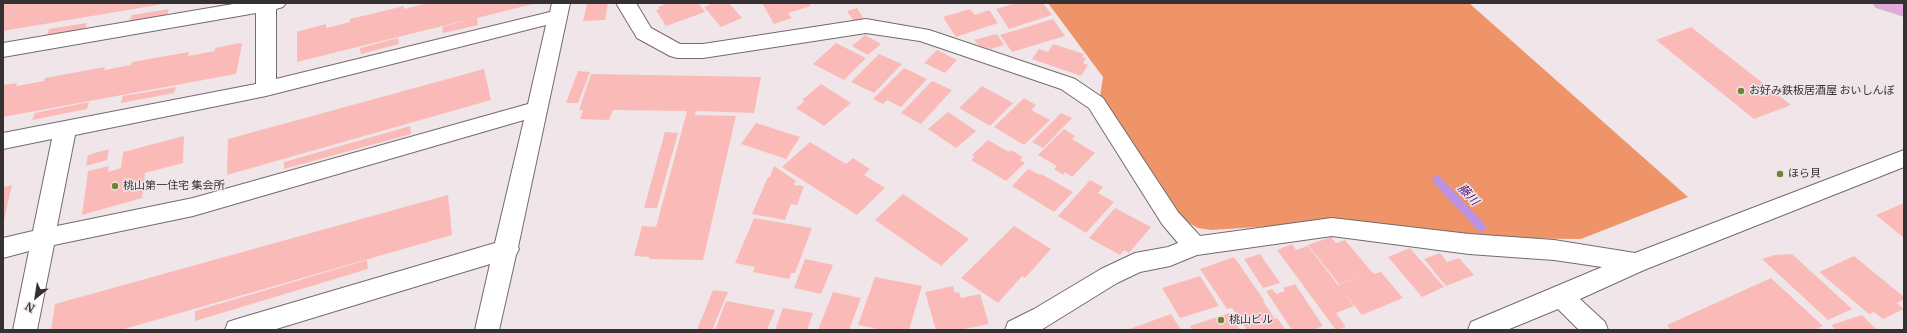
<!DOCTYPE html>
<html>
<head>
<meta charset="utf-8">
<style>
	body { margin:0 }
	#map { position:relative; width:1907px; height:333px; overflow:hidden; background:#f0e6e9; font-family:Merriweather,serif }
	canvas { display:block }
	.frame { position:absolute; inset:0; border:4px solid #353132; pointer-events:none }
	.north { position:absolute; left:16px; top:277px; width:40px; height:40px; -webkit-text-stroke:3px #f0e6e9; paint-order:stroke; rotate:210deg; font-size:11px; font-weight:700; line-height:16px; text-align:center; color:#353132 }
	.north::after { content:''; display:block; margin:auto; width:14px; height:18px; background:#353132; clip-path:polygon(50% 0,100% 100%,50% 72%,0 100%) }
</style>
</head>
<body>
<div id="map">
<canvas width="1907" height="333"></canvas>
<div class="frame"></div>
<div class="north">N</div>
</div>
<script>
const g = document.querySelector('canvas').getContext('2d');
g.lineJoin = 'round';
function fillPath(path, color) { g.fillStyle = color; g.fill(path, 'evenodd'); }
const poly = rows => new Path2D(rows.map(r => 'M' + r).join(''));
function stroke(path, color, width, dash) { g.strokeStyle = color; g.lineWidth = width; g.lineCap = dash ? 'butt' : 'round'; g.setLineDash(dash || []); g.stroke(path); }
function drawText(font, color, halo, rows, align = 'center') {
  g.font = font + ' Merriweather,"Noto Sans JP",serif'; g.lineWidth = 3; g.setLineDash([]); g.textBaseline = 'middle'; g.strokeStyle = halo; g.fillStyle = color; for (const [text, x, y, turn = 0] of rows) {
    g.save(); g.translate(x, y); g.rotate((+turn || 0) * Math.PI / 180); g.textAlign = isNaN(turn) ? turn : align; if (halo) g.strokeText(text, 0, 0); g.fillText(text, 0, 0); g.restore();
  }
}
fillPath(poly([
	[1048,3,1469,3,1688,197,1581,239,1483,238,1348,221,1211,230,1198,228,1175,215,1100,97,1103,77]
]), '#ee9468');
stroke(poly([
	[1437,180,1481,227]
]), '#bb92e4', 9);
fillPath(poly([
	[3,3,163,3,163,4,3,31],
	[428,3,533,4,477,18,478,25,443,33,442,27,471,19,297,62,297,32,299,31,326,24,326,28,350,22,350,19,404,6,404,9],
	[608,3,605,20,583,21,587,4],
	[668,3,699,3,705,12,666,26,656,10,659,9,658,7],
	[713,3,729,3,742,18,721,27,704,7],
	[762,3,809,3,811,6,788,13,792,18,774,24],
	[1016,3,1043,3,1052,15,1009,29,996,9],
	[857,8,864,19,854,22,847,11],
	[169,9,167,15,129,21,132,15],
	[970,9,975,15,989,10,998,23,956,37,943,17],
	[1053,19,1065,36,1012,52,1000,35],
	[87,23,85,29,47,35,49,29],
	[1691,27,1791,105,1754,119,1656,40],
	[997,34,1004,45,991,49,980,46,974,40],
	[865,35,881,44,868,55,852,46],
	[398,38,399,44,361,54,360,48],
	[240,43,242,44,236,74,3,117,3,85,17,83,16,86,44,81,45,78,105,67,104,70,131,65,132,62,189,52,188,56,215,51,215,48],
	[836,43,866,58,844,80,813,64],
	[1053,44,1084,54,1082,57,1086,58,1083,63,1088,65,1081,76,1032,59,1039,49,1048,52],
	[937,50,957,60,945,73,924,63],
	[879,54,902,64,874,93,851,82],
	[904,68,927,79,901,107,887,100,883,104,873,99],
	[484,69,491,100,227,175,228,139],
	[578,71,590,72,578,103,566,103],
	[591,74,761,77,754,113,696,111,695,115,736,116,703,260,649,259,650,257,634,256,642,226,656,227,687,111,613,110,609,120,580,119,583,110,579,110],
	[932,81,952,90,921,124,901,113],
	[821,84,851,103,824,126,796,108,805,101,802,100],
	[982,86,1013,103,990,126,959,108],
	[176,87,174,93,121,103,123,96],
	[1024,98,1036,105,1031,110,1050,120,1024,145,994,127],
	[89,102,87,109,32,120,35,113],
	[948,112,976,131,956,148,928,129],
	[1061,113,1072,118,1043,148,1032,142],
	[756,123,800,137,786,159,741,144],
	[410,126,411,134,284,169,284,162],
	[1064,129,1075,136,1072,139,1095,153,1072,177,1065,172,1063,175,1054,169,1057,166,1038,155],
	[665,132,678,133,657,208,644,208],
	[184,136,183,163,145,173,142,198,82,215,88,171,109,166,108,172,121,168,123,152],
	[988,140,1009,152,1011,150,1023,157,1020,160,1025,163,1006,181,971,160,974,157,972,155],
	[810,142,846,164,853,158,870,169,864,175,885,188,857,215,782,167],
	[109,149,107,160,86,166,88,155],
	[774,166,796,181,794,185,804,186,797,205,791,204,785,220,752,214,768,177,770,177],
	[1028,169,1040,175,1041,174,1073,192,1054,212,1012,186],
	[1090,180,1103,187,1098,193,1114,202,1086,233,1058,216],
	[12,185,4,220,3,219,3,187],
	[903,194,969,239,941,266,875,220],
	[448,195,452,235,121,330,51,330,55,304],
	[1904,203,1904,238,1876,215],
	[1115,208,1151,227,1129,253,1124,250,1120,255,1089,238],
	[754,218,812,228,795,273,791,273,789,279,753,272,755,267,735,263],
	[1014,226,1051,249,1025,278,1022,276,998,303,961,278],
	[1331,237,1336,243,1345,240,1371,271,1339,284,1308,245],
	[1292,244,1296,250,1308,246,1354,306,1336,313,1346,327,1336,330,1277,250],
	[1410,248,1444,287,1422,297,1388,257],
	[1440,253,1447,262,1459,258,1474,275,1446,286,1424,259],
	[1260,254,1280,283,1263,288,1244,259],
	[1792,254,1852,309,1828,320,1762,259,1774,255],
	[1854,256,1904,297,1904,299,1897,303,1904,309,1883,319,1874,312,1869,314,1819,272],
	[1234,257,1264,300,1263,301,1275,319,1277,318,1286,330,1247,330,1232,308,1227,309,1200,269],
	[805,259,833,265,821,294,794,288],
	[367,260,368,269,195,321,195,311],
	[1371,271,1374,274,1381,272,1403,298,1362,315,1338,285],
	[1200,276,1219,306,1180,318,1162,288],
	[875,277,922,286,909,330,883,330,858,325],
	[1771,278,1823,326,1814,330,1671,330,1667,325],
	[1295,284,1323,326,1313,330,1292,330,1266,291,1272,289,1276,294,1285,291,1283,288],
	[953,286,955,293,959,292,961,298,980,294,989,324,959,330,936,330,925,292],
	[713,290,728,292,712,330,697,330],
	[833,292,861,298,849,330,818,330],
	[726,301,775,310,767,330,715,330],
	[783,308,813,313,807,330,775,330],
	[1229,313,1240,330,1192,330,1190,326],
	[1171,314,1181,330,1127,330],
	[1862,315,1877,330,1836,330,1831,325]
]), '#fabbb8');
const minor = poly([
	[239,3,286,3,283,7,276,9,276,79,550,12,552,3,570,3,518,247,519,249,516,255,499,330,475,330,490,264,273,330,225,330,228,322,237,319,495,243,524,120,193,216,54,245,37,330,13,330,29,251,3,258,3,238,33,231,52,139,3,149,3,133,256,84,256,13,3,57,3,43,239,3],
	[546,25,528,104,193,198,57,226,75,135,266,96,546,25],
	[616,3,636,3,651,28,680,44,703,44,866,19,929,30,1075,79,1103,98,1178,212,1200,236,1332,218,1469,234,1554,240,1635,253,1904,150,1904,167,1644,270,1580,299,1605,322,1608,330,1579,330,1558,309,1507,330,1468,330,1471,322,1602,267,1554,260,1469,254,1332,236,1197,255,1170,266,1140,272,1117,283,1041,330,1005,330,1008,322,1034,309,1101,269,1135,253,1168,247,1178,243,1162,224,1089,108,1061,89,920,41,866,33,703,58,677,58,670,56,637,38,616,3]
]);
const major = poly([
	[1873,3,1904,3,1904,16,1876,7,1873,3]
]);
stroke(minor, '#746b6e', 2);
stroke(major, '#c6c5c6', 2);
fillPath(minor, '#fff');
fillPath(major, '#e2a9dc');
for (const [x, y, r, color] of [
	[1741,91,4,"#718434"],
	[1780,174,4,"#718434"],
	[115,186,4,"#718434"],
	[1221,320,4,"#718434"]
]) { const dot = new Path2D(); dot.arc(x, y, r, 0, 2 * Math.PI); g.fillStyle = color; g.fill(dot); stroke(dot, '#f0e6e9', 1.5); }
drawText('11px', '#353132', '#f0e6e9', [
	["お好み鉄板居酒屋 おいしんぼ",1749,91],
	["ほら貝",1788,174],
	["桃山第一住宅 集会所",123,186],
	["桃山ビル",1229,320]
], 'left');
drawText('italic 12px', '#480c6f', '#f0e6e9', [
	["藤川",1468,195,47]
]);
</script>
</body>
</html>
